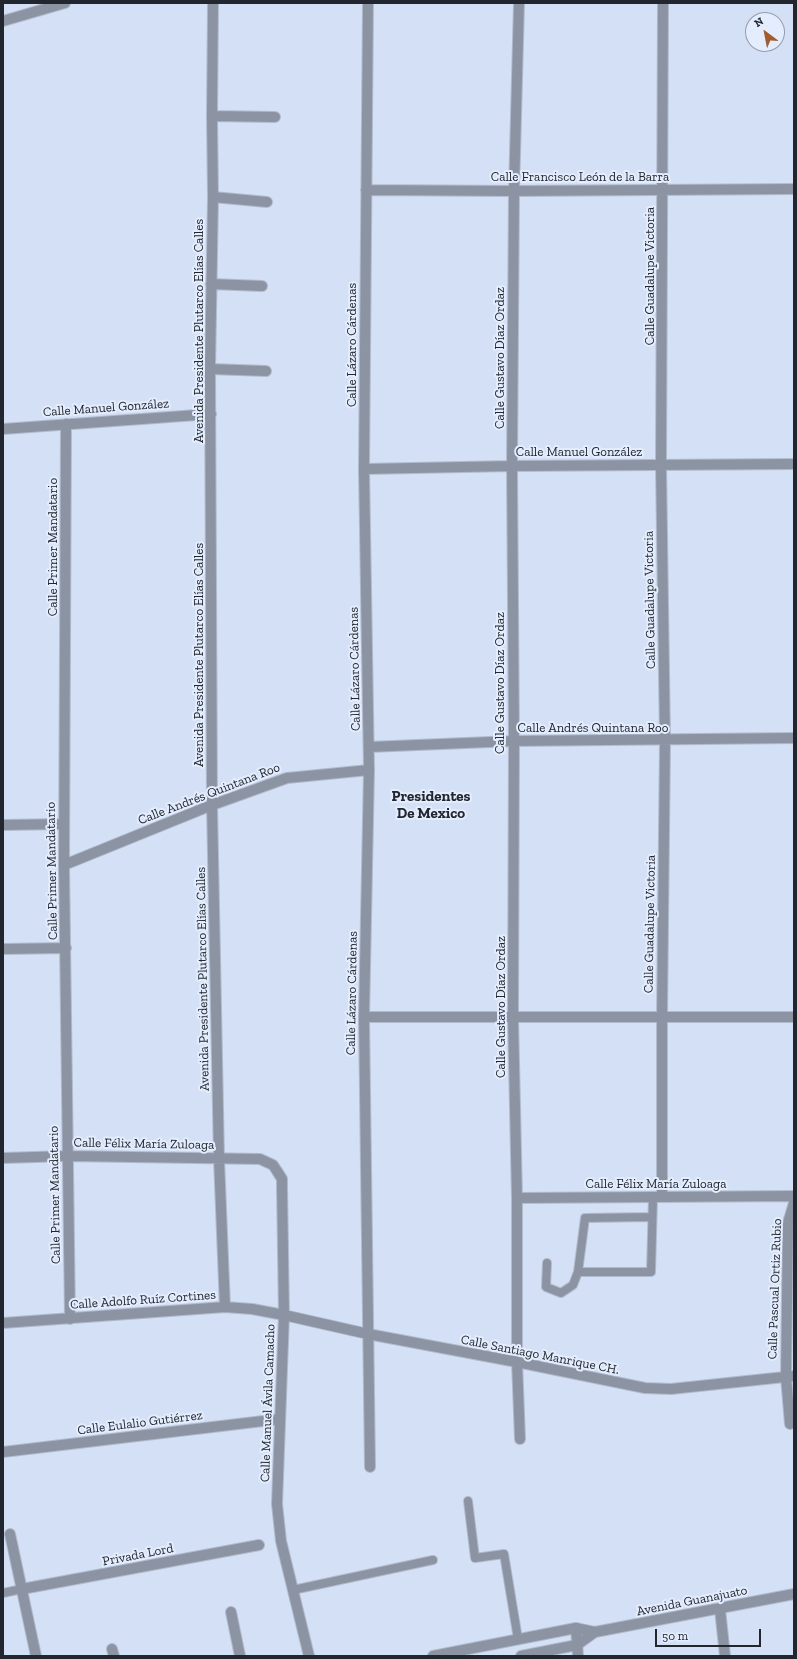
<!DOCTYPE html>
<html>
<head>
<meta charset="utf-8">
<style>
	body { margin:0 }
	#map { position:relative; width:797px; height:1659px; overflow:hidden; background:#d4e0f5; font-family:"Zilla Slab",serif }
	canvas { display:block }
	.frame { position:absolute; inset:0; border:4px solid #22262e; pointer-events:none }
	.north { position:absolute; left:745px; top:12px; width:40px; height:40px; box-sizing:border-box; background:#e3edfe; border:1px solid #969dab; border-radius:50%; rotate:328deg; font-size:11px; font-weight:700; line-height:16px; text-align:center; color:#22262e }
	.north::after { content:''; display:block; margin:auto; width:14px; height:18px; background:#a15c2f; clip-path:polygon(50% 0,100% 100%,50% 72%,0 100%) }
	.scale { position:absolute; left:655px; top:1629px; width:106px; height:18px; box-sizing:border-box; border:2px solid #22262e; border-top:0; padding-left:5px; font-size:12px; line-height:14px; white-space:nowrap; color:#22262e; -webkit-text-stroke:3px #e3edfe; paint-order:stroke }
</style>
</head>
<body>
<div id="map">
<canvas width="797" height="1659"></canvas>
<div class="frame"></div>
<div class="north">N</div>
<div class="scale">50 m</div>
</div>
<script>
const g = document.querySelector('canvas').getContext('2d');
g.lineJoin = 'round';
const poly = rows => new Path2D(rows.map(r => 'M' + r).join(''));
function stroke(path, color, width, dash) { g.strokeStyle = color; g.lineWidth = width; g.lineCap = dash ? 'butt' : 'round'; g.setLineDash(dash || []); g.stroke(path); }
function drawText(font, color, halo, rows, align = 'center') {
  g.font = font + ' "Zilla Slab",serif'; g.lineWidth = 4; g.setLineDash([]); g.textBaseline = 'middle'; g.strokeStyle = halo; g.fillStyle = color; for (const [text, x, y, turn = 0] of rows) {
    g.save(); g.translate(x, y); g.rotate((+turn || 0) * Math.PI / 180); g.textAlign = isNaN(turn) ? turn : align; if (halo) g.strokeText(text, 0, 0); g.fillText(text, 0, 0); g.restore();
  }
}
const service = poly([
	[652,1217,585,1218,578,1272,651,1272,653,1197],
	[547,1263,546,1287,561,1293,573,1285,578,1272],
	[468,1501,475,1558,504,1554,518,1639],
	[293,1590,433,1560],
	[3,1593,22,1589]
]);
const pedestrian = poly([
	[212,805,287,778,369,770]
]);
const minor = poly([
	[213,3,212,116,213,197,210,369,212,805,219,1159,225,1307],
	[368,3,364,469,369,770,364,1017,370,1467],
	[519,3,514,191,512,466,514,741,513,1017,517,1198,517,1362,520,1439],
	[212,116,275,117],
	[366,190,514,191,794,189],
	[213,197,267,202],
	[211,284,262,286],
	[210,369,266,371],
	[66,424,64,865,70,1319],
	[3,429,211,414],
	[364,469,512,466,794,464],
	[369,747,514,741,794,738],
	[3,825,64,824],
	[64,865,212,805],
	[3,949,66,948],
	[364,1017,794,1017],
	[3,1158,68,1156,260,1159,273,1165,277,1171,282,1179,282,1186,284,1315,277,1504,281,1541,309,1656],
	[662,1197,662,1017,665,741,661,465,663,3],
	[517,1198,794,1196],
	[3,1323,225,1307,252,1309,284,1315,368,1334,517,1362,645,1388,671,1389,794,1376],
	[790,1424,786,1377,788,1223,794,1203],
	[3,1452,280,1419],
	[10,1534,36,1656],
	[22,1589,259,1545],
	[720,1609,725,1656],
	[231,1612,240,1656],
	[576,1628,578,1656],
	[112,1649,114,1656]
]);
const tertiary = poly([
	[3,21,65,3],
	[433,1656,576,1628,595,1632,794,1594],
	[521,1656,577,1645,595,1632]
]);
stroke(service, '#b0bbcd', 10);
stroke(pedestrian, '#b0bbcd', 12);
stroke(minor, '#b0bbcd', 12);
stroke(tertiary, '#b0bbcd', 12);
stroke(service, '#8c94a3', 8);
stroke(pedestrian, '#8c94a3', 10);
stroke(minor, '#8c94a3', 10);
stroke(tertiary, '#8c94a3', 10);
drawText('13px', '#22262e', '#e3edfe', [
	["Calle Francisco León de la Barra",580,177],
	["Calle Guadalupe Victoria",650,276,-90],
	["Avenida Presidente Plutarco Elías Calles",199,331,-90],
	["Calle Lázaro Cárdenas",352,345,-90],
	["Calle Gustavo Díaz Ordaz",500,358,-90],
	["Calle Manuel González",106,408,-4],
	["Calle Manuel González",579,452],
	["Calle Primer Mandatario",53,547,-90],
	["Calle Guadalupe Victoria",650,600,-91],
	["Avenida Presidente Plutarco Elías Calles",199,655,-90],
	["Calle Lázaro Cárdenas",355,669,-91],
	["Calle Gustavo Díaz Ordaz",500,683,-90],
	["Calle Andrés Quintana Roo",593,728],
	["Calle Andrés Quintana Roo",209,794,-21],
	["Calle Primer Mandatario",52,871,-91],
	["Calle Guadalupe Victoria",650,924,-89],
	["Avenida Presidente Plutarco Elías Calles",203,979,-91],
	["Calle Lázaro Cárdenas",352,993,-89],
	["Calle Gustavo Díaz Ordaz",501,1007,-90],
	["Calle Félix María Zuloaga",144,1144,1],
	["Calle Félix María Zuloaga",656,1184],
	["Calle Primer Mandatario",55,1195,-91],
	["Calle Pascual Ortiz Rubio",775,1289,-88],
	["Calle Adolfo Ruíz Cortines",143,1300,-4],
	["Calle Santiago Manrique CH.",540,1355,11],
	["Calle Manuel Ávila Camacho",268,1403,-88],
	["Calle Eulalio Gutiérrez",140,1423,-7],
	["Privada Lord",138,1555,-11],
	["Avenida Guanajuato",692,1601,-11]
]);
drawText('bold 15px', '#22262e', '#e3edfe', [
	["Presidentes",431,797],
	["De Mexico",431,814]
]);
</script>
</body>
</html>
